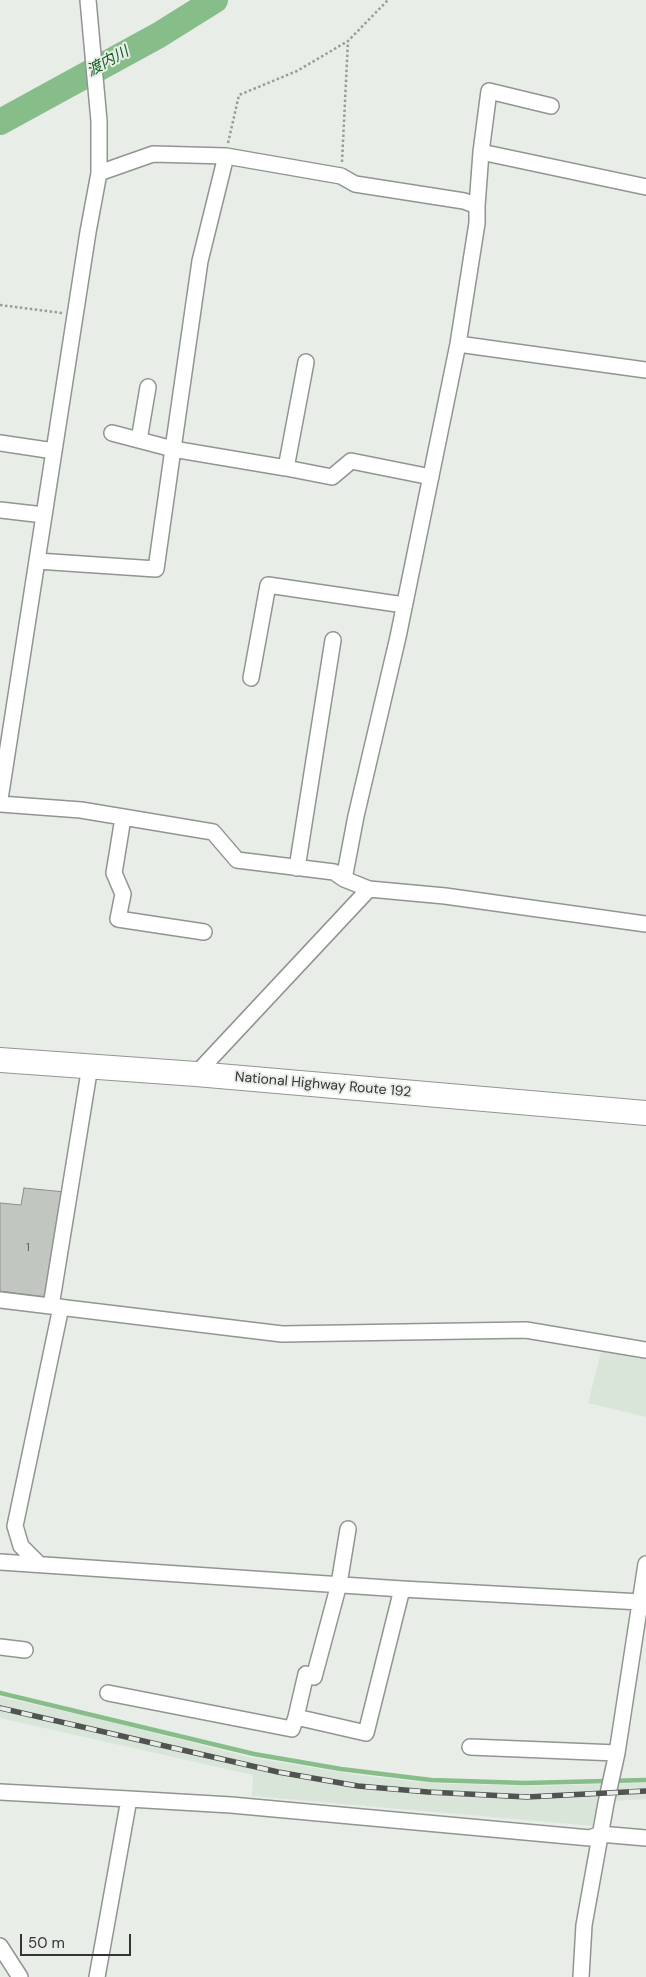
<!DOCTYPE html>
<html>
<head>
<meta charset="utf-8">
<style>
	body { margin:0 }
	#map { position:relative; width:646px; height:1977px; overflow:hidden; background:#e8ede8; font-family:"DM Sans",sans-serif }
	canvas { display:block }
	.scale { position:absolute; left:20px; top:1934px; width:111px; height:22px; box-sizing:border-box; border:2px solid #333533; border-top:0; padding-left:6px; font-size:15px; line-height:18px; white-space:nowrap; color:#333533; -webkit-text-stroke:4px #e8ede8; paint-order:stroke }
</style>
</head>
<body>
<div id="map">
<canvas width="646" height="1977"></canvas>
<div class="scale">50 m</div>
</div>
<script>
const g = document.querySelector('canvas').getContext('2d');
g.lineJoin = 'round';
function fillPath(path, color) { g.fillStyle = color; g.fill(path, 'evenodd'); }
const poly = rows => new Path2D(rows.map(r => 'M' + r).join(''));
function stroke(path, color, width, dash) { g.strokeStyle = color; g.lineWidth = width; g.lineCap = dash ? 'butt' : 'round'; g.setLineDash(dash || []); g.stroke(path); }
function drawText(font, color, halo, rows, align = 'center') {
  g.font = font + ' "DM Sans","Noto Sans JP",sans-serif'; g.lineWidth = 4; g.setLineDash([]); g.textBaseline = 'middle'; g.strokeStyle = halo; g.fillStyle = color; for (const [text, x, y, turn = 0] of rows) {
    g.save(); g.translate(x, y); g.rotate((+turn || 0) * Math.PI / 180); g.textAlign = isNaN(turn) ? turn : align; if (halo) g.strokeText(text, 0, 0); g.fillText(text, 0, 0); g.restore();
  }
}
fillPath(poly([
	[602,1348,646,1355,646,1417,588,1403],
	[0,1697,90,1717,253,1758,358,1775,429,1783,526,1786,646,1783,646,1799,598,1802,593,1826,252,1796,253,1775,0,1718]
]), '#dae5da');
stroke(poly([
	[0,1693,254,1754,341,1769,431,1780,525,1783,646,1780]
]), '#86bd89', 4.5);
stroke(poly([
	[0,122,159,35,215,0]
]), '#86bd89', 26);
const building = poly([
	[24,1188,65,1192,46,1297,0,1291,0,1203,21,1205,24,1188]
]);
fillPath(building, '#c1c6c1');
stroke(building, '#8a8f8a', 1);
const minor = poly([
	[481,152,489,91,551,106],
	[99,173,153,154,226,156,341,176,355,184,464,201,477,206,477,223,458,344,398,637,356,816,344,879],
	[477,206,481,152,646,187],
	[458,344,646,370],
	[112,433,173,449,200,261,226,156],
	[139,440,148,387],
	[0,443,54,451],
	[286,468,332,477,351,461,431,477],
	[0,510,44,515],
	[37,561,156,569,173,449,286,468,306,362],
	[251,678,268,585,404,605],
	[0,799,88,232,99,173,99,121,88,0],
	[0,804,81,810,213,832,237,860,334,872,344,879,369,889,445,896,646,924],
	[123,818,114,873,123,894,118,919,204,932],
	[297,868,333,640],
	[196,1074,369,889],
	[0,1300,282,1334,526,1330,646,1350],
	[51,1306,90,1066],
	[0,1562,402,1589,641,1602],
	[39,1564,21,1546,15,1526,61,1307],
	[0,1647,25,1650],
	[108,1693,292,1729,296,1717,366,1733,402,1589],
	[296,1717,306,1674,314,1677,339,1584,348,1529],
	[470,1747,617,1753],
	[0,1792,129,1799],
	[0,1946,20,1977],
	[97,1977,129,1799,231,1805,590,1838,600,1834,646,1838],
	[581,1977,584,1925,606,1803,617,1753,646,1564]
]);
const trunk = poly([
	[0,1060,196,1074,646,1113]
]);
stroke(minor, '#919591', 18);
stroke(trunk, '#919591', 26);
stroke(poly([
	[228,143,239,95,297,71,348,41,388,0],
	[342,162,348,41],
	[0,305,62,313]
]), '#999d99', 2.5, [2.5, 2.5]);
stroke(minor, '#fff', 15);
stroke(trunk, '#fff', 24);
const rail = poly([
	[0,1708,278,1772,358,1786,428,1792,527,1797,646,1791]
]);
stroke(rail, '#515351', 5.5);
stroke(rail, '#e8ede8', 4, [11]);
drawText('11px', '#565956', null, [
	["1",28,1248]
]);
drawText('14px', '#333533', '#e8ede8', [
	["National Highway Route 192",323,1085,5]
]);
drawText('italic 15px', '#0c5e1d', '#e8ede8', [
	["渡内川",108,62,-29]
]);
</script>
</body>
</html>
